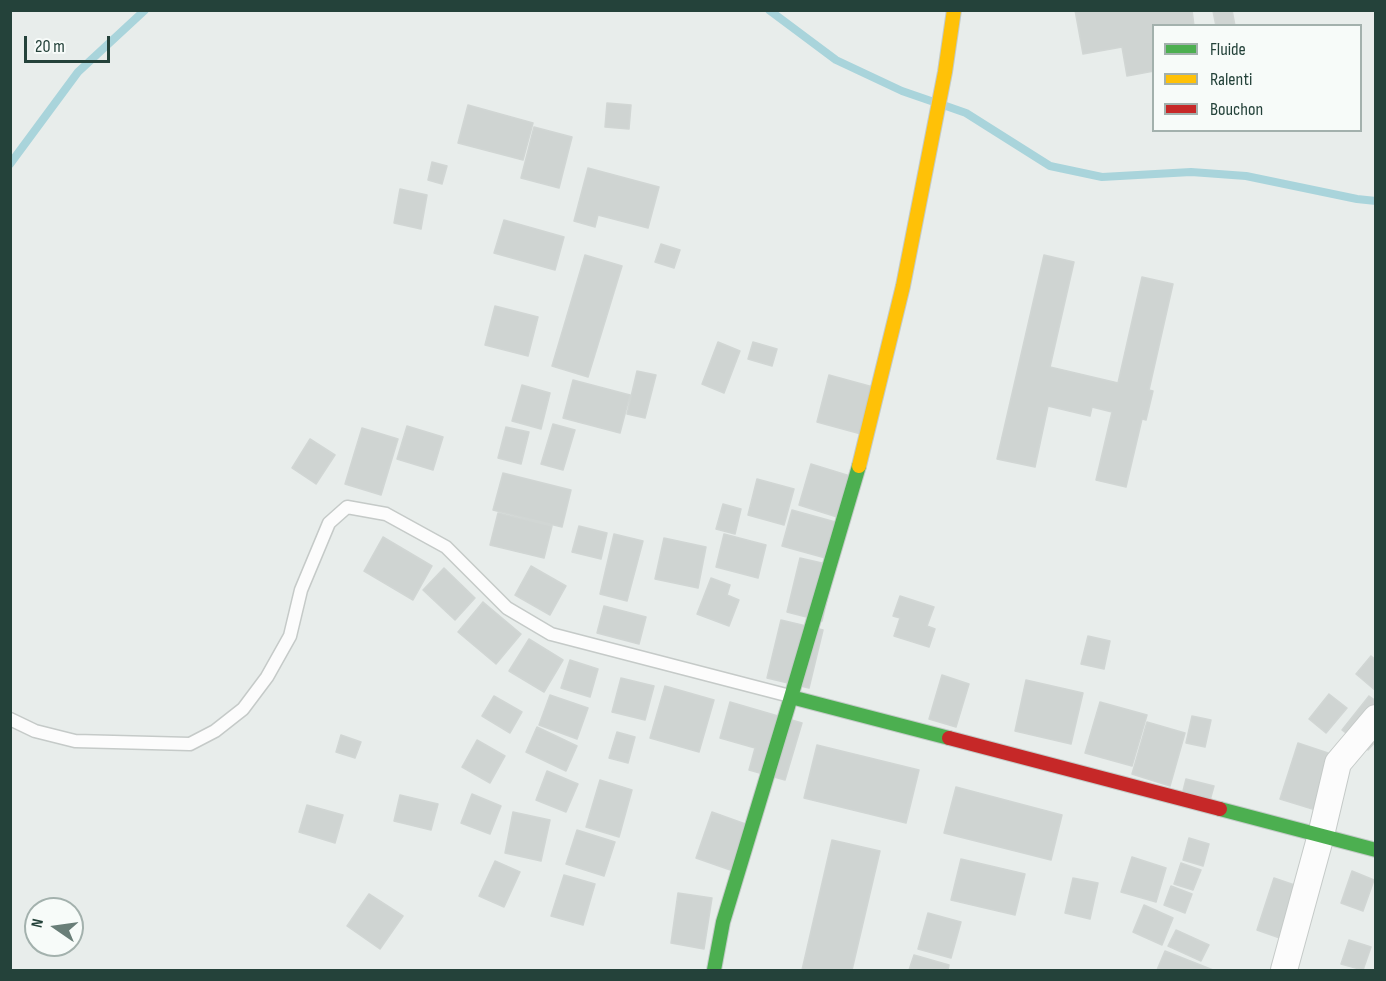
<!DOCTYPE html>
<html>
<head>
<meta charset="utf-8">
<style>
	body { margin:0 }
	#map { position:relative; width:1386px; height:981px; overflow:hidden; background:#e8edeb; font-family:"Sofia Sans Condensed",sans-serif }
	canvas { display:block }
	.frame { position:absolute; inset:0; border:12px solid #24423a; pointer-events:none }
	.legend { position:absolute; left:1152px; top:24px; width:210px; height:108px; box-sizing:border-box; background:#f7fbf9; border:2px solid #a3b1ad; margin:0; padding:8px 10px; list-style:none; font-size:18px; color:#24423a }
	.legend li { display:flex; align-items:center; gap:12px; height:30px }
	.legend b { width:30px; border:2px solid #a3b1ad }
	.north { position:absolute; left:24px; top:897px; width:60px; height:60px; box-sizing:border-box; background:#f7fbf9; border:2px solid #a3b1ad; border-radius:50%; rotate:283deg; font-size:16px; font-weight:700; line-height:24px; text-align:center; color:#24423a }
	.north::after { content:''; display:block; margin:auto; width:21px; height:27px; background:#697e78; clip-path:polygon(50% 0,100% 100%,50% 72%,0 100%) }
	.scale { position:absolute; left:24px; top:36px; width:86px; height:27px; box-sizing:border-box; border:3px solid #24423a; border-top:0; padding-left:8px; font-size:18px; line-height:21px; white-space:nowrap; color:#24423a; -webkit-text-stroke:4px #f7fbf9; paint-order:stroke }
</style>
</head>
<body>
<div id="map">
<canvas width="1386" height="981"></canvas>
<div class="frame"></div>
<ul class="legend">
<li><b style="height:8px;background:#4caf50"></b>Fluide</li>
<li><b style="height:8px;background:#ffc107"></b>Ralenti</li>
<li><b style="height:8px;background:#c62828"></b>Bouchon</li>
</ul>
<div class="north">N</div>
<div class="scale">20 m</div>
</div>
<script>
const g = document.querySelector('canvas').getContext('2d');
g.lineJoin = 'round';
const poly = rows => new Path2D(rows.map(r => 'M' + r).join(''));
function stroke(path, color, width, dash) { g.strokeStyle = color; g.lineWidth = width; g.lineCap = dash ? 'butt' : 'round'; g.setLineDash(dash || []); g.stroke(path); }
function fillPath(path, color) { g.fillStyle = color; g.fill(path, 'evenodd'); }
stroke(poly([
	[769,10,836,60,902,91,931,101],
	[946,106,966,113,1050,166,1102,177,1191,172,1246,176,1357,199,1376,201],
	[10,164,78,72,145,10]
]), '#a9d4db', 8);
const building = poly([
	[1075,10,1192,10,1194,26,1154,26,1154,71,1127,76,1122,47,1083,54,1075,10],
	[1232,10,1235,26,1216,26,1213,11,1232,10],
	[607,103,631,105,629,129,605,127,607,103],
	[468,105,533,123,523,160,458,143,468,105],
	[534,127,572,137,559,188,521,178,534,127],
	[432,162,447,166,442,184,428,180,432,162],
	[588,168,659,187,648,228,598,215,595,227,574,221,588,168],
	[400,189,427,195,421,229,394,223,400,189],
	[504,220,564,237,555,270,494,253,504,220],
	[661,244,680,250,674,268,655,262,661,244],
	[585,255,622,266,588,377,552,366,585,255],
	[1044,255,1074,262,1050,367,1118,383,1142,277,1173,284,1149,390,1153,391,1146,420,1142,419,1126,487,1096,480,1112,412,1092,407,1090,416,1048,406,1035,467,997,459,1044,255],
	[495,306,538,317,528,356,485,345,495,306],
	[718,342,740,351,724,393,702,384,718,342],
	[753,342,777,349,772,366,748,359,753,342],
	[637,371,656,375,645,418,627,414,637,371],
	[829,375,884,390,872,437,817,422,829,375],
	[573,380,630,395,620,433,563,418,573,380],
	[522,385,550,393,541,429,512,421,522,385],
	[553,424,575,430,563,470,541,464,553,424],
	[407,426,443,437,433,470,397,459,407,426],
	[506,427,529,432,521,464,498,458,506,427],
	[362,428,398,439,381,495,345,484,362,428],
	[310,439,335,455,316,484,292,468,310,439],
	[811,464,850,476,837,517,799,505,811,464],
	[503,473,571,490,562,527,493,510,503,473],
	[757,479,794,489,784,525,748,515,757,479],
	[723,504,741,509,735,534,716,529,723,504],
	[792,510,839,523,829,559,782,546,792,510],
	[498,513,552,526,544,558,490,545,498,513],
	[579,526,607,533,601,559,572,552,579,526],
	[614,534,643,541,627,601,600,594,614,534],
	[724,534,766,545,758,578,716,567,724,534],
	[383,537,432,566,413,600,364,571,383,537],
	[664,538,706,547,698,588,655,579,664,538],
	[800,558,835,566,822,621,787,612,800,558],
	[531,566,566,586,550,615,515,595,531,566],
	[444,568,475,598,455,620,423,590,444,568],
	[711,578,730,585,727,595,739,600,729,626,697,614,711,578],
	[900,596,934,607,927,626,935,629,929,647,894,636,900,618,893,616,900,596],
	[483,602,521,634,496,664,458,632,483,602],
	[604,606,646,617,639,644,597,633,604,606],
	[781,620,823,630,809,688,767,678,781,620],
	[1088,636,1110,641,1104,669,1081,664,1088,636],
	[529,639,563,660,544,692,509,671,529,639],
	[1371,656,1376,660,1376,691,1356,674,1371,656],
	[570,660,598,669,590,697,561,688,570,660],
	[942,675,969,684,956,727,929,719,942,675],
	[621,678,654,686,645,720,612,712,621,678],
	[1026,680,1083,693,1071,744,1015,731,1026,680],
	[665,686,714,700,699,752,650,738,665,686],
	[1329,694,1347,708,1326,733,1309,719,1329,694],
	[550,695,588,708,577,739,539,725,550,695],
	[494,696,522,712,510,733,482,716,494,696],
	[1369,696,1376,701,1376,741,1368,750,1342,730,1369,696],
	[730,702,802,723,785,780,749,770,755,748,720,738,730,702],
	[1100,702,1147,715,1132,766,1085,753,1100,702],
	[1192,716,1211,720,1205,747,1186,743,1192,716],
	[1147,722,1185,733,1170,786,1132,774,1147,722],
	[537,727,577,746,566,771,526,752,537,727],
	[617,732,635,737,628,763,609,758,617,732],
	[341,735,361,742,355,758,336,752,341,735],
	[477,740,505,756,490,783,462,767,477,740],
	[1298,743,1337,756,1319,811,1280,799,1298,743],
	[817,745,919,770,906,823,804,798,817,745],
	[547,771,578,784,566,812,536,800,547,771],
	[1186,779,1214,786,1207,811,1180,803,1186,779],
	[600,780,632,790,619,837,586,827,600,780],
	[956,787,1062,815,1051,860,944,833,956,787],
	[472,794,501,806,490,834,461,823,472,794],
	[400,795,438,804,431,830,394,821,400,795],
	[307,805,343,815,335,843,299,832,307,805],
	[513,812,550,820,541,861,505,853,513,812],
	[712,812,751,826,736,872,696,858,712,812],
	[577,830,615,842,604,876,566,864,577,830],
	[1189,838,1209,844,1203,866,1183,860,1189,838],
	[832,840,880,851,852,970,802,970,832,840],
	[1132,857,1166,868,1156,902,1121,892,1132,857],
	[961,859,1025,874,1015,915,951,900,961,859],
	[495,861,520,872,504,907,479,896,495,861],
	[1181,863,1201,870,1193,890,1174,884,1181,863],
	[1352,871,1374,880,1363,911,1341,903,1352,871],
	[564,875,595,884,583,925,551,916,564,875],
	[1073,878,1098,883,1090,919,1065,913,1073,878],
	[1274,878,1312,891,1294,943,1257,930,1274,878],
	[1171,886,1192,894,1185,913,1164,905,1171,886],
	[678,893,712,898,704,949,671,943,678,893],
	[369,894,403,916,380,949,347,926,369,894],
	[1144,905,1173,918,1162,945,1133,932,1144,905],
	[928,913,961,922,951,958,918,949,928,913],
	[1176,930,1209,945,1201,961,1168,946,1176,930],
	[1349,940,1371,947,1363,970,1341,964,1349,940],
	[1165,951,1213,970,1157,970,1165,951],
	[914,955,949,965,948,970,909,970,914,955]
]);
fillPath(building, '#cfd4d2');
stroke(building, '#d1d6d4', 1.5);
const lane = poly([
	[10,719,35,731,75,741,190,744,215,731,243,709,267,677,290,636,301,590,329,523,347,507,386,514,446,547,507,608,551,634,790,696]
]);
const street = poly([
	[1284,970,1321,835,1338,763,1376,718]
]);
const fast = poly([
	[859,466,791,697,949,738],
	[1220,809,1376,850],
	[714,970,723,922,791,697]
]);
const slow = poly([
	[859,466,903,286,945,72,954,10]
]);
const jam = poly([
	[949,738,1220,809]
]);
stroke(lane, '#c5cac8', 15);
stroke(street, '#c5cac8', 28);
stroke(fast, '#c3cbc8', 16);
stroke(slow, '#c3cbc8', 16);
stroke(jam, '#c3cbc8', 16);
stroke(lane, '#fcfcfc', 12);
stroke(street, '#fcfcfc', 26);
stroke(fast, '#4caf50', 14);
stroke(slow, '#ffc107', 14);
stroke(jam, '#c62828', 14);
</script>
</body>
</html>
